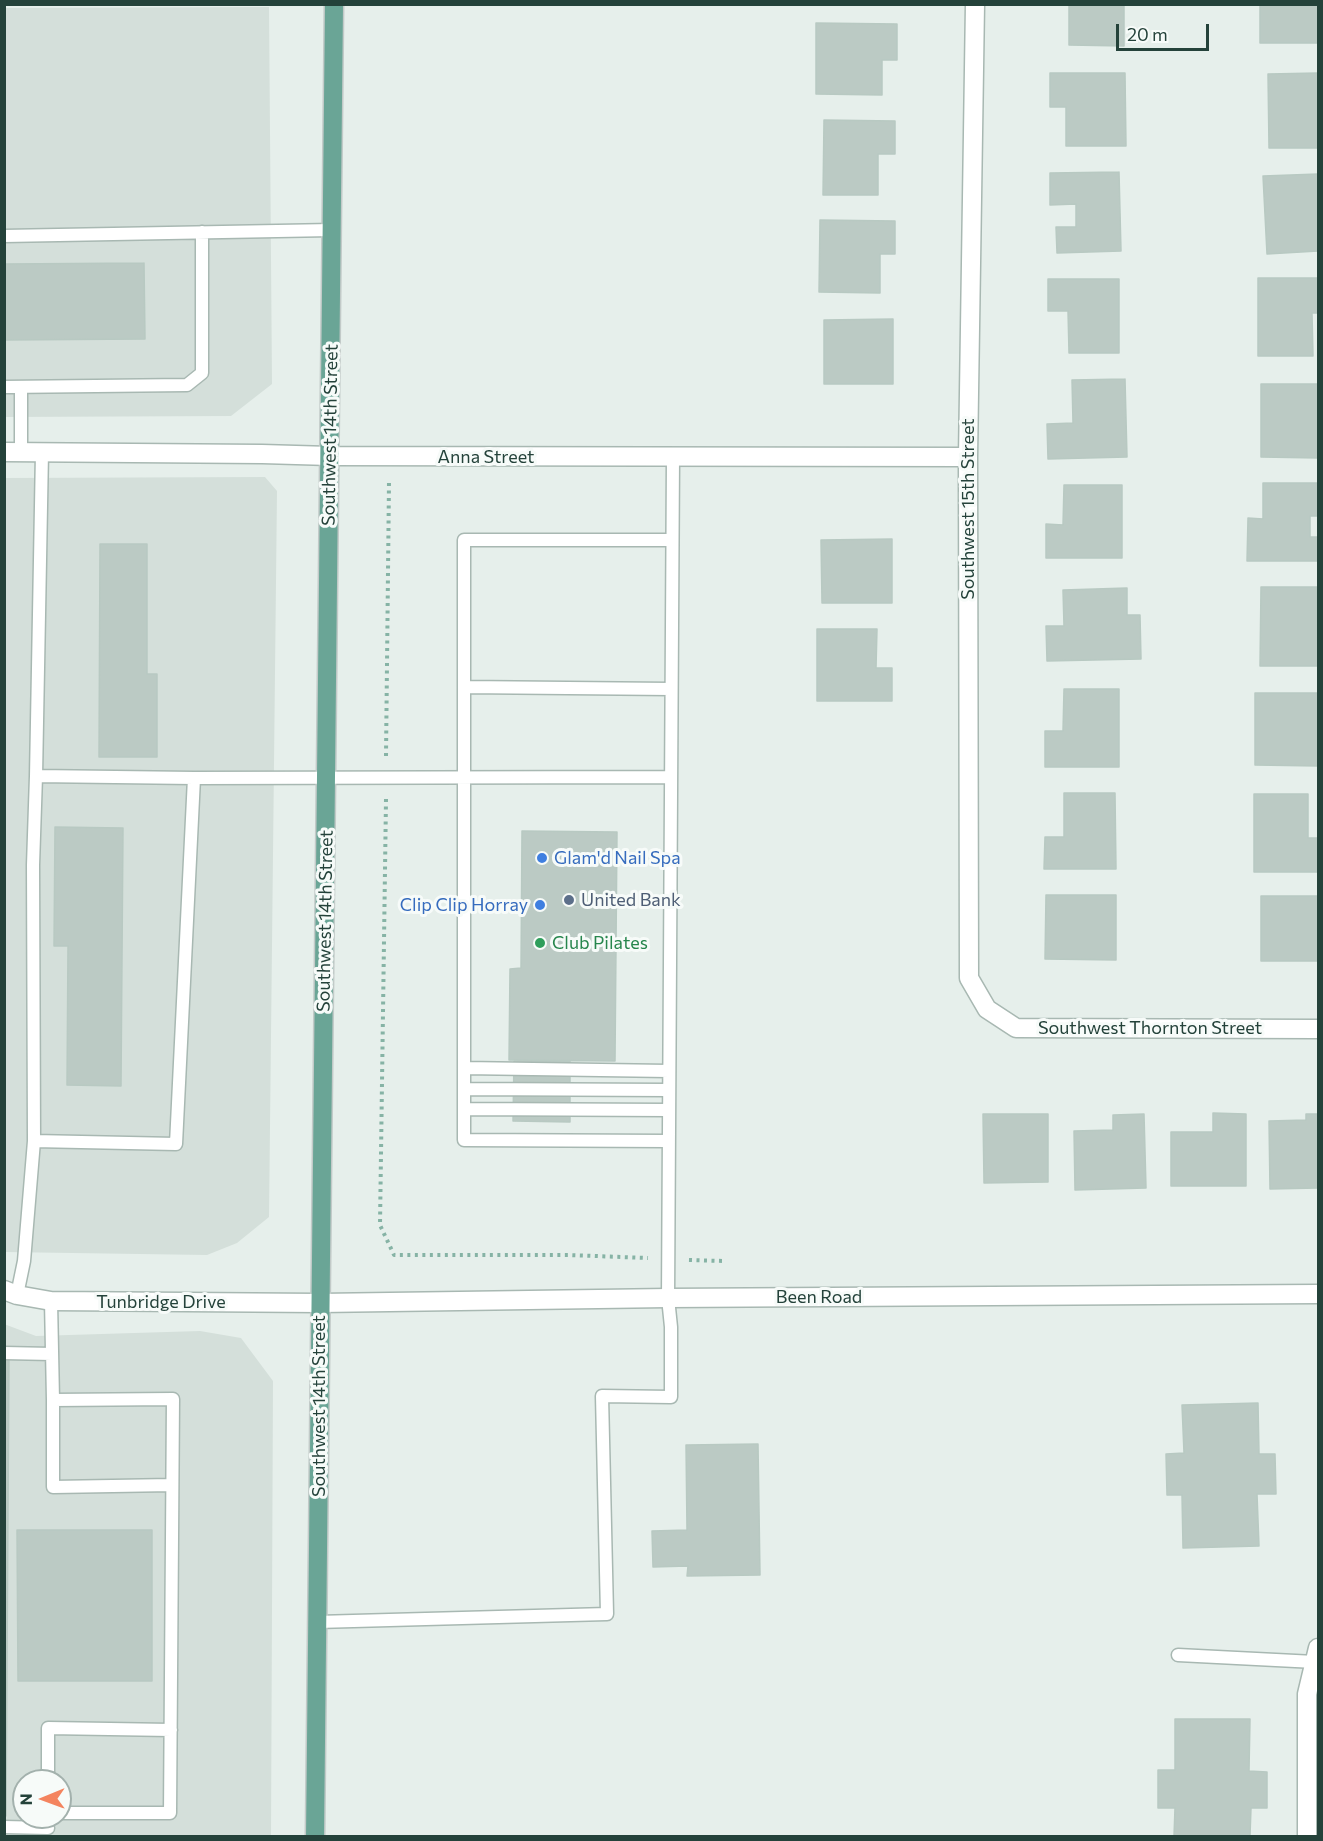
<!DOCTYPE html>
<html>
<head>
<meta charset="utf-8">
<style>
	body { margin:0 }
	#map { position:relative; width:1323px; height:1841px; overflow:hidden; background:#e6efeb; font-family:Commissioner,sans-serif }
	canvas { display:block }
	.frame { position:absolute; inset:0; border:6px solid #24423a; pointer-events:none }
	.north { position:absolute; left:12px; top:1769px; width:60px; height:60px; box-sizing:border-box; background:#f7fbf9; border:2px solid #a3b1ad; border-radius:50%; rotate:269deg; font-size:16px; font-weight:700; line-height:24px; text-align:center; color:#24423a }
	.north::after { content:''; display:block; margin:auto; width:21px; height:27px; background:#f4845f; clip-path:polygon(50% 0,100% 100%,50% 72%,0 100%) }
	.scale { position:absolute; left:1116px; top:24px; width:93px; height:27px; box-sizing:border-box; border:3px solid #24423a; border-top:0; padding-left:8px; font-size:18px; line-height:21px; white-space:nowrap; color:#24423a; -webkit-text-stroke:4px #f7fbf9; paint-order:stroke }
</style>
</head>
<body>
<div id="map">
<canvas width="1323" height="1841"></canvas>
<div class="frame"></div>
<div class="north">N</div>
<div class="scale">20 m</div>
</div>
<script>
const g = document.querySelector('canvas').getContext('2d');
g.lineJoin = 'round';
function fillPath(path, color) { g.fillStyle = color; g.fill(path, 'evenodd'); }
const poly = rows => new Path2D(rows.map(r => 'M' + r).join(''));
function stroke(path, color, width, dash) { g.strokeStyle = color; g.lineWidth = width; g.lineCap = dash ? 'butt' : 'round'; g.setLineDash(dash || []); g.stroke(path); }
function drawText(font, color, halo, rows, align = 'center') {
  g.font = font + ' Commissioner,sans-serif'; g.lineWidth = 6; g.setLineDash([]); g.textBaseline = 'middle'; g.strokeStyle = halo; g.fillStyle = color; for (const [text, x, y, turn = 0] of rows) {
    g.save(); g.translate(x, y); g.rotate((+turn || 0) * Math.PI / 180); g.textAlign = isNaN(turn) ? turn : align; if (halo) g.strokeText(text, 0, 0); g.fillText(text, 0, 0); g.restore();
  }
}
fillPath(poly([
	[269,7,272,384,231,416,5,417,4,8],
	[265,477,277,491,269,1217,237,1243,207,1255,5,1252,5,478],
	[4,1324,36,1336,200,1331,241,1338,273,1381,271,1836,5,1836],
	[24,1781,60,1781,60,1817,24,1817]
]), '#d4dfda');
const building = poly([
	[1069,4,1124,4,1124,46,1069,45,1069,4],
	[1260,4,1318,4,1318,43,1260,43,1260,4],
	[816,23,897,24,897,60,882,60,882,95,816,94,816,23],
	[1050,73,1125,73,1126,146,1066,146,1066,107,1050,107,1050,73],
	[1318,73,1318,148,1269,148,1268,74,1318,73],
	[824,120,895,121,895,154,878,154,878,195,823,195,824,120],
	[1119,172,1121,251,1057,253,1056,227,1076,227,1076,204,1050,205,1050,173,1119,172],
	[1318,174,1318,251,1267,254,1263,176,1318,174],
	[820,220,895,221,895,254,880,254,880,293,819,292,820,220],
	[144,263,145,339,4,340,4,264,144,263],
	[1258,278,1318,278,1318,313,1312,313,1313,356,1258,356,1258,278],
	[1048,279,1119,279,1119,353,1069,353,1068,311,1048,311,1048,279],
	[893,319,893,384,824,384,824,320,893,319],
	[1125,379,1127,457,1048,459,1047,424,1073,423,1072,380,1125,379],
	[1261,384,1318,384,1318,458,1261,457,1261,384],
	[1263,483,1318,483,1318,516,1310,516,1310,537,1318,537,1318,561,1247,561,1248,518,1263,519,1263,483],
	[1064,485,1122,485,1122,558,1046,558,1046,524,1063,525,1064,485],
	[892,539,892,603,822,603,821,540,892,539],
	[100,544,147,544,147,674,157,674,157,757,99,757,100,544],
	[1261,587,1317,587,1318,666,1260,666,1261,587],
	[1127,588,1127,615,1140,615,1141,659,1047,661,1046,626,1064,626,1063,590,1127,588],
	[817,629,877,629,876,668,892,668,892,701,817,701,817,629],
	[1064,689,1119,689,1119,767,1045,767,1045,731,1063,731,1064,689],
	[1255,693,1318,693,1318,766,1255,765,1255,693],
	[1064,793,1115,793,1116,869,1044,869,1045,837,1064,837,1064,793],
	[1254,794,1308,794,1308,838,1318,838,1318,872,1254,872,1254,794],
	[55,827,123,828,121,1086,67,1085,68,946,54,946,55,827],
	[522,831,617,832,615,1061,509,1060,510,969,521,968,522,831],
	[1046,895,1116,895,1116,960,1045,959,1046,895],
	[1261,896,1318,896,1318,961,1261,961,1261,896],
	[514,1060,570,1061,570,1122,513,1121,514,1060],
	[1213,1113,1246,1114,1246,1186,1171,1186,1171,1132,1213,1132,1213,1113],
	[983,1114,1048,1114,1048,1182,984,1183,983,1114],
	[1144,1114,1146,1188,1075,1190,1074,1131,1113,1130,1113,1115,1144,1114],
	[1306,1114,1318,1114,1318,1188,1270,1189,1269,1121,1306,1120,1306,1114],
	[4,1358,9,1358,6,1816,4,1816,4,1358],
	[1258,1403,1259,1454,1275,1454,1276,1494,1257,1494,1259,1546,1183,1548,1182,1495,1167,1495,1166,1454,1184,1453,1182,1405,1258,1403],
	[758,1444,760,1575,687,1576,688,1566,653,1567,652,1531,687,1530,686,1445,758,1444],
	[17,1530,152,1530,152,1681,18,1681,17,1530],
	[1175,1719,1250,1719,1249,1771,1267,1772,1267,1808,1251,1808,1250,1836,1174,1836,1175,1808,1158,1808,1158,1770,1175,1770,1175,1719]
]);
fillPath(building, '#bbcac4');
stroke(building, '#b8c9c2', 1.5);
const service = poly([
	[4,236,332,230],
	[4,387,187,385,202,373,202,232],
	[21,387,21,452],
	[42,452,36,776,194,778],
	[464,687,671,689],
	[464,1068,669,1071],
	[464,1089,669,1090],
	[464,1109,669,1110],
	[34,1141,33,865,36,776],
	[668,1141,464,1140,464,540,672,540],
	[17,1295,24,1261,34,1141,176,1144,194,778,671,777],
	[51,1301,53,1400,173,1399,170,1813,60,1813],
	[4,1353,52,1354],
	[53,1400,53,1487,172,1485],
	[317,1622,607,1614,602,1396,671,1397,671,1327,668,1298,673,457],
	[1178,1655,1315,1662],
	[48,1781,48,1728,171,1730],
	[4,1827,48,1828]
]);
const minor = poly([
	[975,4,968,457,969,978,987,1009,1016,1028,1318,1029],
	[4,452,262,454,330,456,968,457],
	[4,1290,17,1295,51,1301,320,1303],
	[1307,1836,1307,1694,1318,1648]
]);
const tertiary = poly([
	[320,1303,668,1298,1318,1294]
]);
const primary = poly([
	[315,1836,334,4]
]);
stroke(service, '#a8b8b2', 15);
stroke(minor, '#a8b8b2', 21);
stroke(tertiary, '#a8b8b2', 21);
stroke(primary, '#c2cac8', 21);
stroke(poly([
	[386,756,389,481],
	[386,799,380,1225,394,1255,568,1255,648,1258],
	[689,1260,724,1261]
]), '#86b3a5', 4, [3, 4.5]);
stroke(service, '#fff', 12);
stroke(minor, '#fff', 18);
stroke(tertiary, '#fff', 18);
stroke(primary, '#6aa596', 18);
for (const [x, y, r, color] of [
	[542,858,6,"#3f7fe0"],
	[569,900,6,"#5c6f8a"],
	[540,905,6,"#3f7fe0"],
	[540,943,6,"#2e9e5b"]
]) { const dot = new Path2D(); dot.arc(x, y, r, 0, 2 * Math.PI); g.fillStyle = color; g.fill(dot); stroke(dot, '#f7fbf9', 2); }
drawText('18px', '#24423a', '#f7fbf9', [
	["Southwest 14th Street",330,435,-89],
	["Anna Street",486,457],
	["Southwest 15th Street",968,509,-90],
	["Southwest 14th Street",325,921,-89],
	["Southwest Thornton Street",1150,1028],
	["Been Road",819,1297],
	["Tunbridge Drive",161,1302],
	["Southwest 14th Street",319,1406,-90]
]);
drawText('18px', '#366cbe', '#f7fbf9', [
	["Glam'd Nail Spa",554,858],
	["Clip Clip Horray",528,905,"right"]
], 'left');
drawText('18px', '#4e5e75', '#f7fbf9', [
	["United Bank",581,900]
], 'left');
drawText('18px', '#27864d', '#f7fbf9', [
	["Club Pilates",552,943]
], 'left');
</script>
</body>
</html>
